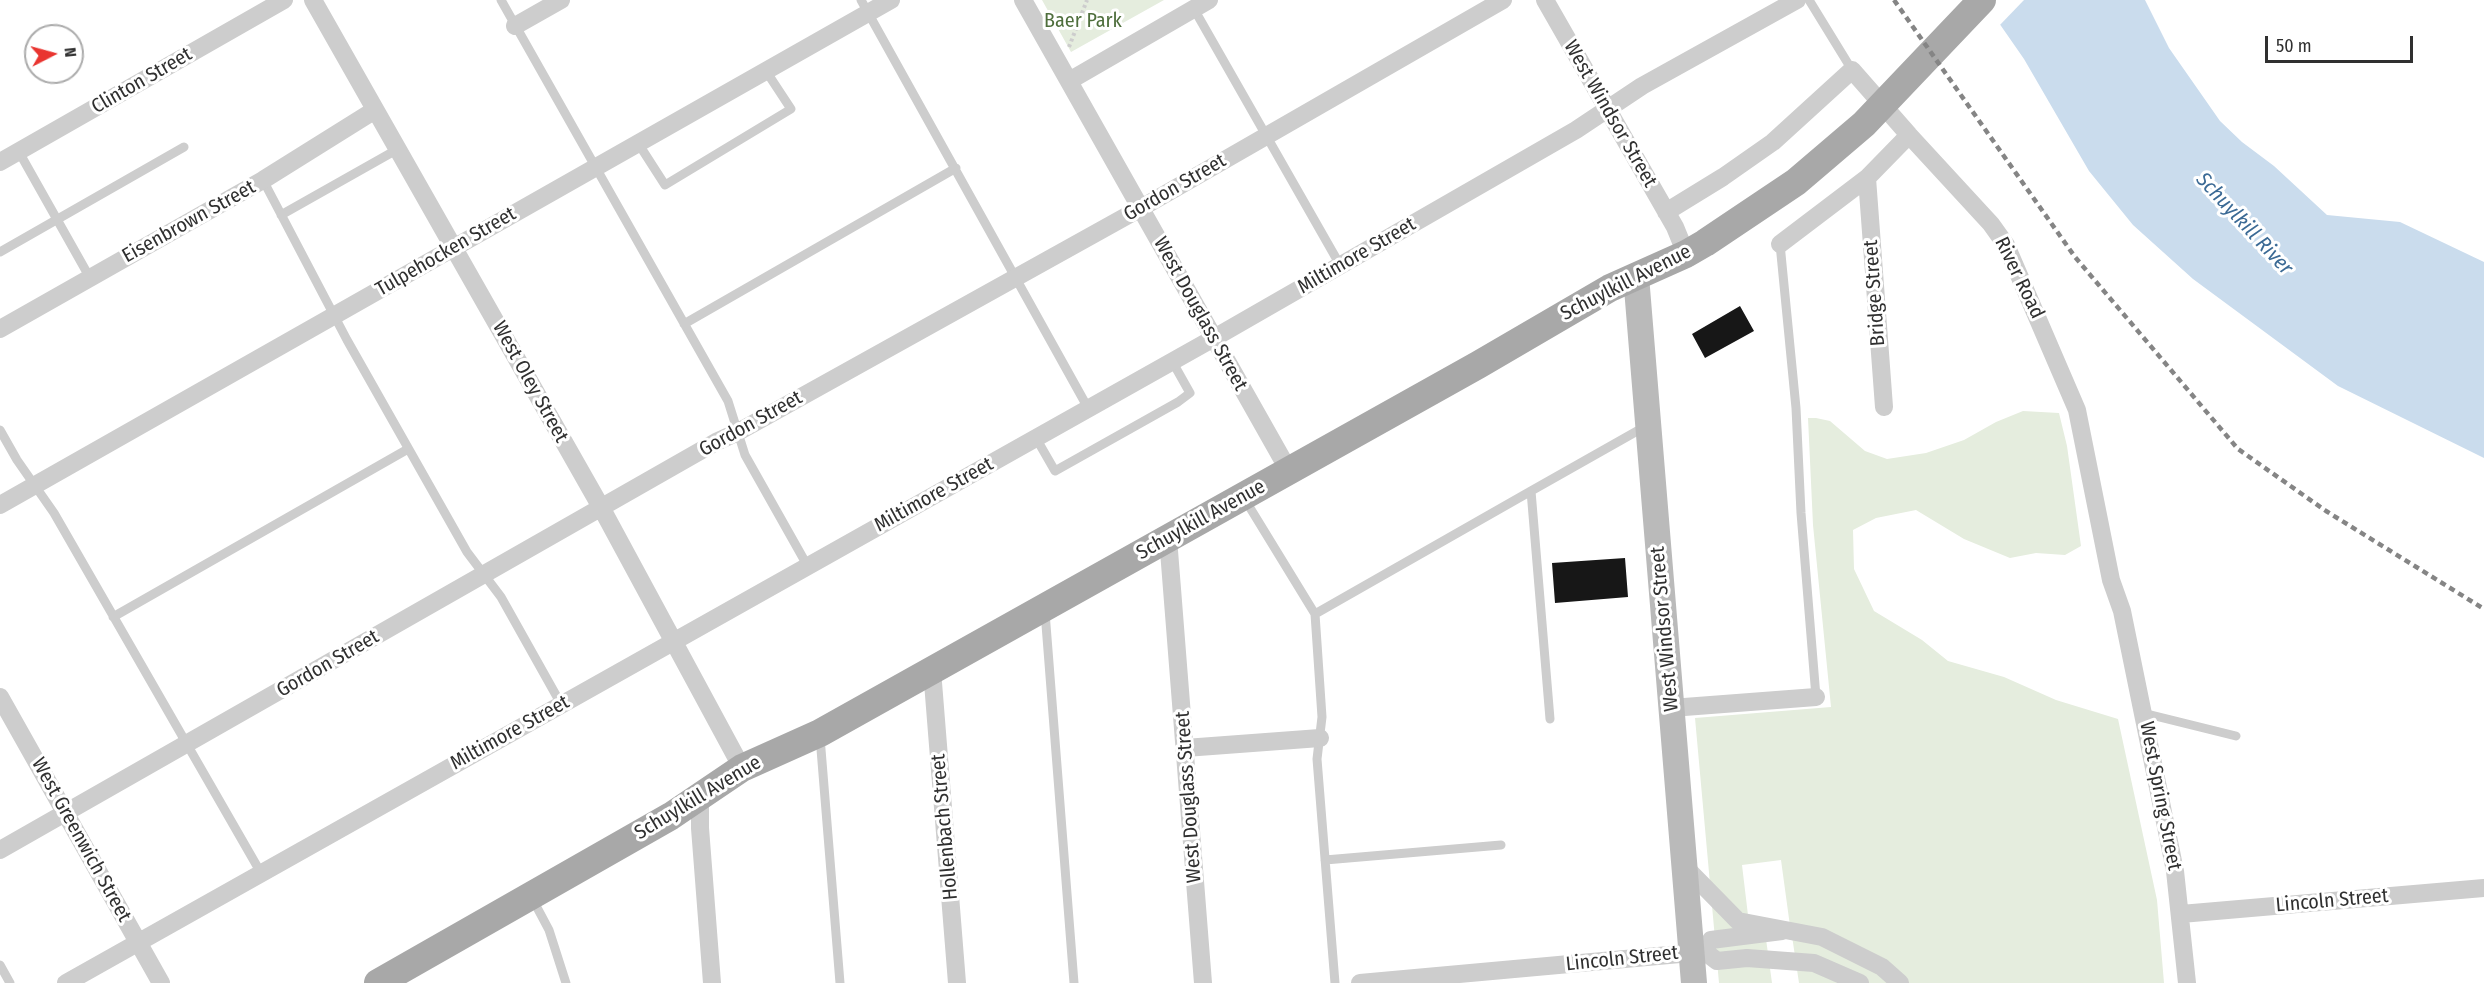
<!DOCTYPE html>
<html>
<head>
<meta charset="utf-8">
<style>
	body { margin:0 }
	#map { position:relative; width:2484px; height:983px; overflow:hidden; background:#fff; font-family:"Fira Sans Condensed",sans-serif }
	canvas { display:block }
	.north { position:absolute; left:24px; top:24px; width:60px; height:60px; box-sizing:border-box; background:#fff; border:2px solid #acacac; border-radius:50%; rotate:84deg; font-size:16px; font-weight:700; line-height:24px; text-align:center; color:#303030 }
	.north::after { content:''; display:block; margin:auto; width:21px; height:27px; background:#e93530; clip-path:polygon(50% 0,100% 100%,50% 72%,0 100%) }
	.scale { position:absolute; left:2265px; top:36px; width:148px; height:27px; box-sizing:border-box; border:3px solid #303030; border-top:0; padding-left:8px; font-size:18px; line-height:21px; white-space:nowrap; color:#303030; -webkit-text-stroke:4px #fff; paint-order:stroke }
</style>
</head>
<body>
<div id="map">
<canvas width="2484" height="983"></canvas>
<div class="north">N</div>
<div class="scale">50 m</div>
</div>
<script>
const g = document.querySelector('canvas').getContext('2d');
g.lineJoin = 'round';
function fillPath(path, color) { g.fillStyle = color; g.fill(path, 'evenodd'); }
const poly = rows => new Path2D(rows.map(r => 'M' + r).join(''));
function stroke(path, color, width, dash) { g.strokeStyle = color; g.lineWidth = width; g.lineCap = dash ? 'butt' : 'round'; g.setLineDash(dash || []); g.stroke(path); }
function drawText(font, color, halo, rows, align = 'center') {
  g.font = font + ' "Fira Sans Condensed",sans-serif'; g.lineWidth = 6; g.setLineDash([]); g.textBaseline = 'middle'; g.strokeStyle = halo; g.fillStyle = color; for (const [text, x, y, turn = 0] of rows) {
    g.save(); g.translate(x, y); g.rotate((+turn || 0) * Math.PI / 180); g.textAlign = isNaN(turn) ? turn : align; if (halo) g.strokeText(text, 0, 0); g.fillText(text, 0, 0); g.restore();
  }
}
fillPath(poly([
	[1042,0,1164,0,1071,52],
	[2023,411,2059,413,2067,446,2081,546,2065,555,2036,553,2010,558,1964,539,1916,510,1876,518,1853,530,1854,569,1874,611,1922,640,1948,661,2004,677,2056,700,2118,719,2157,900,2164,983,1799,983,1792,936,1766,939,1772,983,1719,983,1695,718,1831,707,1813,525,1808,418,1816,418,1830,421,1865,451,1887,459,1926,453,1964,440,1996,422],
	[1781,860,1790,926,1750,932,1742,865]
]), '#e5edde');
fillPath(poly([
	[1983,0,2145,0,2169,48,2220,121,2242,142,2274,166,2327,215,2400,222,2484,262,2484,458,2338,386,2193,279,2133,225,2089,171,2024,59]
]), '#cadced');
fillPath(poly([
	[1980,0,2024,0,1998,27]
]), '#fff');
fillPath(poly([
	[1740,306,1754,331,1705,358,1692,334],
	[1625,558,1628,597,1555,603,1552,563]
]), '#171717');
stroke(poly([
	[1069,47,1087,0]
]), '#cdcdcd', 4, [3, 3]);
stroke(poly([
	[501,0,728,401,745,455,807,565],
	[861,0,1088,408],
	[1809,0,1852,70],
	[1194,9,1340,265],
	[638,143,665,185,791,109,766,71],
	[19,152,90,278],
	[263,180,347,340,467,552,501,597,561,704],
	[281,215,398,149],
	[1780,244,1796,408,1801,513,1816,697],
	[0,252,184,147],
	[684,324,956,168],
	[0,430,17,460,54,513,261,873],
	[1036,438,1055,471,1178,402,1190,393,1172,361],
	[1244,498,1315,614],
	[1045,612,1074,983],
	[113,617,408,449],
	[2143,713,2236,736],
	[1550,719,1531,491,1646,426],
	[820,737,840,983],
	[1325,860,1501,845],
	[532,898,549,930,566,983],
	[0,965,10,983],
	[1335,983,1317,759,1322,717,1315,614,1531,491]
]), '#cdcdcd', 9);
stroke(poly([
	[313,0,602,509,742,768],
	[1023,0,1289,471],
	[1545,0,1675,227,1686,254],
	[515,26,561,0],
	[1069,81,1209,0],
	[0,162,284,0],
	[1867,178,1884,407],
	[1666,212,1723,177,1773,142,1852,70,1909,135,1991,224,2006,245,2077,410,2111,580,2122,611,2175,871,2187,983],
	[1780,244,1867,178,1909,135],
	[0,329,263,180,375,110],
	[0,505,891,0],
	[1168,538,1203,983],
	[932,670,957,983],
	[0,697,161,983],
	[1671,708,1816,697],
	[1185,748,1320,738],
	[700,796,700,828,712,983],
	[0,850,716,442,738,432,1141,208,1503,0],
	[1686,868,1738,921,1822,937,1882,967,1900,983],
	[2181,914,2484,888],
	[1704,951,1717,961,1747,958,1814,963,1860,983],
	[66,983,1214,338,1576,130,1642,86,1797,0],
	[1360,983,1691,953,1704,951,1711,940,1782,931]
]), '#cdcdcd', 18);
stroke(poly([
	[1636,276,1694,983]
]), '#bababa', 26);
stroke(poly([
	[378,983,671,816,742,768,820,733,1478,365,1610,288,1686,254,1705,243,1796,182,1864,124,1982,0]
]), '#a8a8a8', 28);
stroke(poly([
	[1894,0,2075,257,2238,449,2326,511,2484,609]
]), '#858585', 4.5, [6, 4.5]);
drawText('20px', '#4e6e3c', '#fff', [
	["Baer Park",1083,21]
]);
drawText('20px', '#303030', '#fff', [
	["Clinton Street",142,81,-30],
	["West Windsor Street",1610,114,60],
	["Gordon Street",1175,188,-30],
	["Eisenbrown Street",189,222,-29],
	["Tulpehocken Street",446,252,-30],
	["Miltimore Street",1357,256,-30],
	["River Road",2019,278,64],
	["Schuylkill Avenue",1626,283,-27],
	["Bridge Street",1875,293,-94],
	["West Douglass Street",1200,314,61],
	["West Oley Street",530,382,61],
	["Gordon Street",751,424,-29],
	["Miltimore Street",934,495,-29],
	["Schuylkill Avenue",1201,520,-29],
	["West Windsor Street",1665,629,-95],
	["Gordon Street",328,664,-30],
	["Miltimore Street",510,733,-29],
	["West Spring Street",2160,796,79],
	["West Douglass Street",1189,797,-94],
	["Schuylkill Avenue",698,798,-31],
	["Hollenbach Street",945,827,-95],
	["West Greenwich Street",81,840,61],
	["Lincoln Street",2332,901,-5],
	["Lincoln Street",1622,959,-6]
]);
drawText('italic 21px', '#3b6a95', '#fff', [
	["Schuylkill River",2244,224,47]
]);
</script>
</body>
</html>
